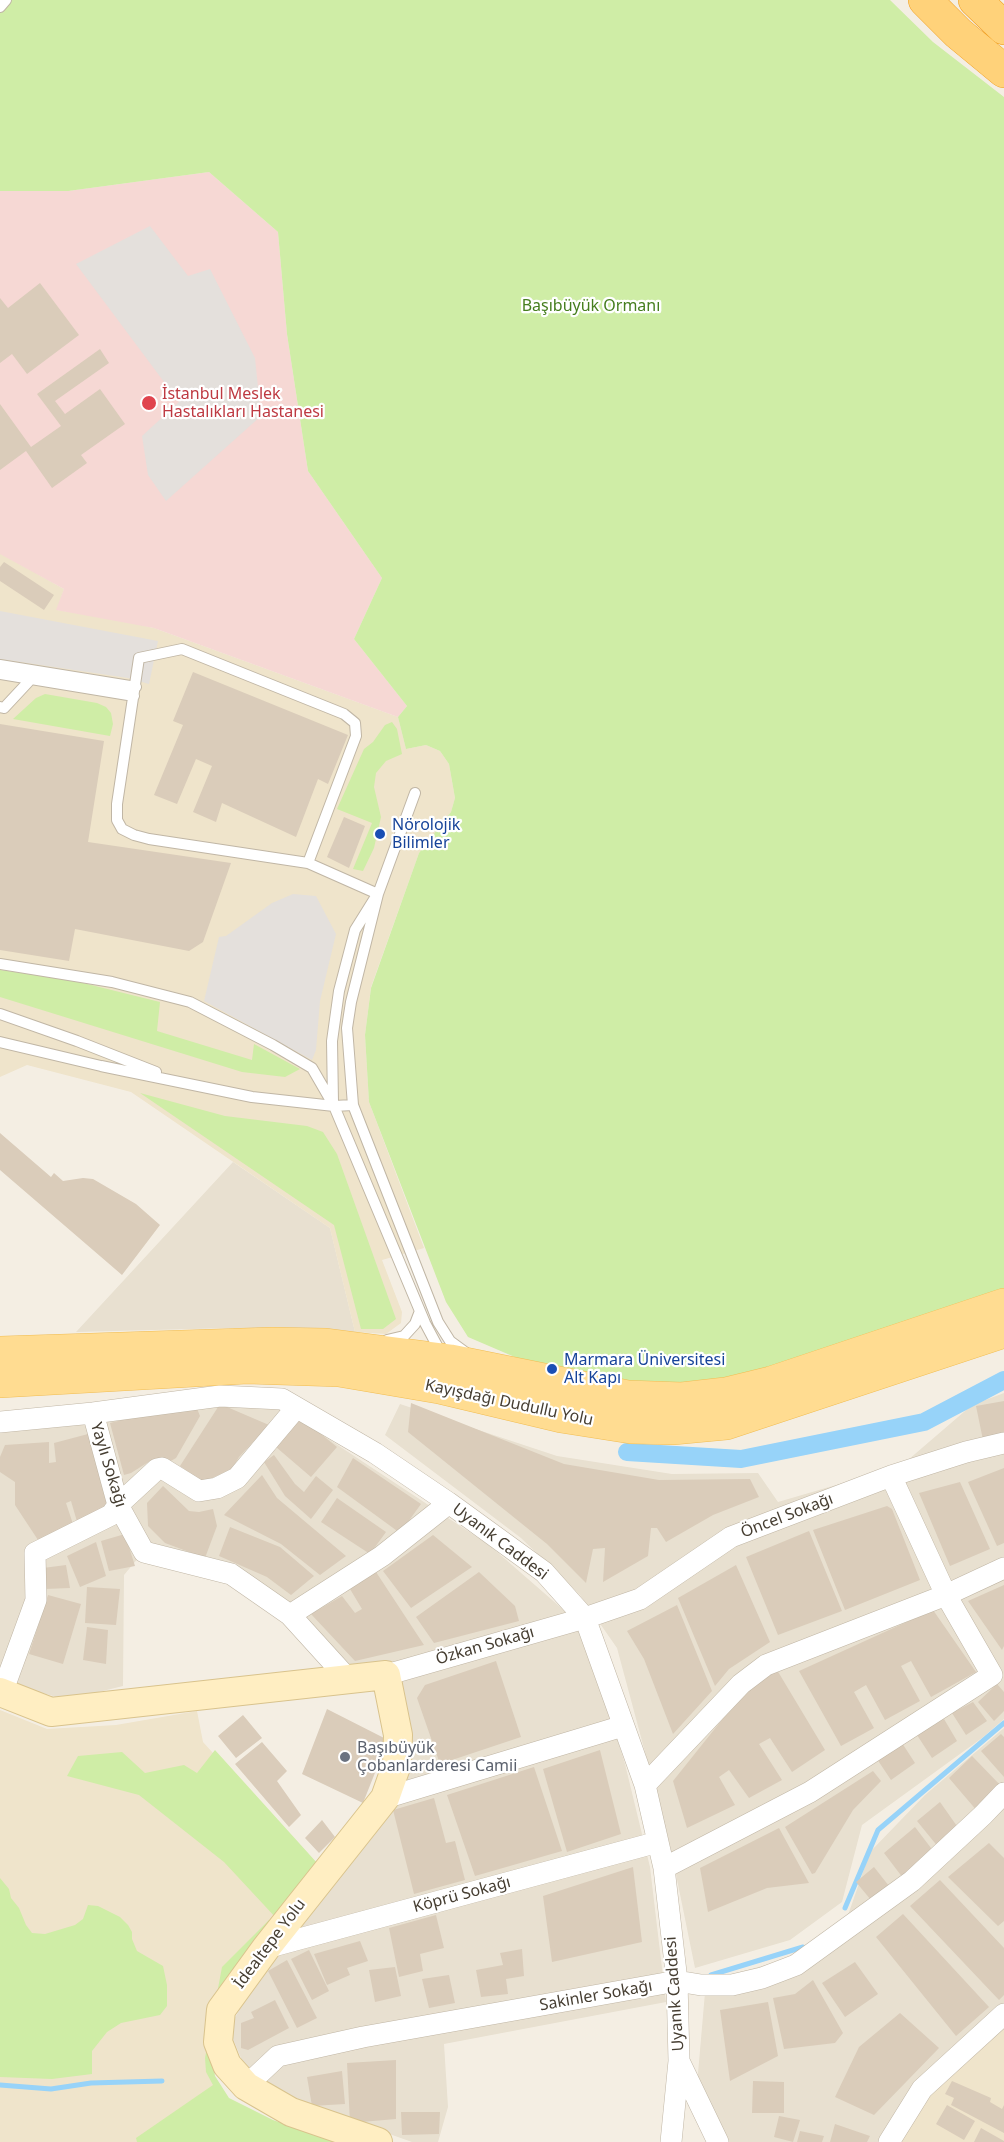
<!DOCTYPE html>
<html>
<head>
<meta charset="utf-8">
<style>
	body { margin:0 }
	canvas { display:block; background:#f4eee3 }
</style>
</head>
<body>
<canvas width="1004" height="2142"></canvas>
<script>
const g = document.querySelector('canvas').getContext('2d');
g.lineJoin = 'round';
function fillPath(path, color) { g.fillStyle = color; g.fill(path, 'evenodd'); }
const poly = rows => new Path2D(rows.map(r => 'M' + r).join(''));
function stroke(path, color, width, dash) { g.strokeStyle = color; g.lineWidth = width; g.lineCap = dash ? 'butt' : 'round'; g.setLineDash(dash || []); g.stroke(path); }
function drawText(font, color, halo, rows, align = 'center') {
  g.font = font + ' "Noto Sans",sans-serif'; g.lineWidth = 4.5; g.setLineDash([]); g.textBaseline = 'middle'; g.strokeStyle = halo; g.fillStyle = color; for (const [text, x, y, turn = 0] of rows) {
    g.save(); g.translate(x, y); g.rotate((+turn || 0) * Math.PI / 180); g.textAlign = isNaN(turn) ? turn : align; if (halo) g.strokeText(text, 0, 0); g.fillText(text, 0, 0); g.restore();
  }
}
fillPath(poly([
	[233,1162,330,1228,355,1332,231,1328,76,1332],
	[1004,1393,1004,1719,982,1738,862,1825,842,1902,790,1940,695,1968,670,1845,617,1648,580,1595,521,1538,385,1435,400,1404,557,1456,672,1474,758,1473,778,1502,901,1466,972,1405],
	[210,1401,280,1407,489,1545,582,1626,625,1764,650,1867,666,2002,444,2044,448,2107,438,2142,412,2142,288,2098,245,2068,229,2029,259,1973,385,1820,412,1746,391,1667,354,1676,290,1609,149,1545,124,1575,123,1686,66,1700,0,1680,0,1431],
	[1004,1728,1004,2021,897,2142,712,2142,695,2108,706,1981,788,1959,848,1915,870,1852,925,1795]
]), '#e8e0d0');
fillPath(poly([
	[0,553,64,589,57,610,115,619,154,628,398,717,406,749,426,745,440,751,449,764,455,798,451,812,419,853,371,987,365,1035,369,1102,424,1248,382,1260,402,1312,401,1323,386,1334,355,1332,330,1228,131,1092,27,1065,0,1077],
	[0,1710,47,1729,116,1725,197,1711,203,1742,316,1867,274,1931,205,2058,228,2103,319,2142,0,2142],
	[1004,2021,1004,2142,897,2142,925,2094]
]), '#efe4cb');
fillPath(poly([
	[209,172,278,232,287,334,308,471,382,578,354,639,407,706,398,717,154,628,56,610,64,589,0,554,0,191,68,191]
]), '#f6d8d4');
fillPath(poly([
	[6,0,890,0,933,42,1004,97,1004,1289,931,1315,753,1373,705,1383,626,1382,517,1358,468,1337,446,1302,369,1102,365,1035,371,988,419,853,451,812,455,798,449,764,440,751,426,745,406,749,398,717,407,706,354,639,382,578,308,471,287,334,278,232,209,172,68,191,0,191,0,7],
	[45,694,97,703,106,707,111,713,113,724,110,736,13,719,36,698],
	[392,722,397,729,402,754,386,761,376,773,374,787,381,817,374,848,363,871,353,869,372,823,337,809,364,749,373,742,385,725],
	[0,970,67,979,160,1002,157,1031,252,1060,254,1044,300,1069,285,1077,242,1072,0,997],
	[140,1093,225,1116,307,1126,323,1132,337,1154,396,1319,383,1329,361,1329,334,1225],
	[215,1750,318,1864,277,1919,224,1862,139,1795,67,1776,78,1756,122,1752,145,1773,184,1765,197,1773],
	[0,1878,9,1889,11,1898,19,1908,26,1925,32,1933,45,1934,75,1925,83,1919,88,1905,98,1906,120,1917,128,1925,132,1932,132,1939,137,1951,163,1966,167,1985,167,2006,160,2015,121,2023,107,2032,92,2051,92,2074,52,2079,0,2077],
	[269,1920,274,1931,212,2058,215,2076,229,2098,273,2120,337,2142,137,2142,136,2138,213,2085,206,2072,205,2058,222,1967]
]), '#cfeda6');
fillPath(poly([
	[150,226,188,276,210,269,255,358,261,416,166,501,148,475,142,436,179,402,76,264],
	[0,611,158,641,149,684,128,678,0,659],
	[293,894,316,896,336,934,320,1001,316,1050,312,1060,204,1001,219,937,226,936,272,903]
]), '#e4e0dc');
stroke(poly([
	[845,1908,878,1830,1004,1723],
	[711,1975,803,1947],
	[0,2085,51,2089,91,2083,162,2081]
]), '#97d3f9', 5);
stroke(poly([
	[627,1452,741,1459,924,1422,1004,1380]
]), '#97d3f9', 18);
fillPath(poly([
	[40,283,79,335,27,374,12,354,0,363,0,298,8,308],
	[100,349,109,363,55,401,65,414,100,389,125,424,81,455,87,463,52,488,26,451,0,470,0,404,31,447,61,426,37,394],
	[4,562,54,595,44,610,0,581,0,567],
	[193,672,348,735,328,784,318,779,296,837,222,803,216,822,193,812,212,766,196,759,177,804,154,795,183,725,173,721],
	[0,724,104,741,88,842,231,863,203,942,189,951,75,929,69,961,0,950],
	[344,817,365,826,349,868,327,857],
	[0,1133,51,1177,54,1173,63,1181,83,1178,93,1179,136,1204,160,1225,122,1275,0,1170],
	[1004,1401,1004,1436,983,1440,976,1406],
	[411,1403,564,1464,659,1480,750,1479,759,1497,713,1515,666,1542,657,1528,651,1528,648,1556,603,1582,605,1548,593,1549,586,1583,547,1544,408,1432],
	[220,1404,269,1425,239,1457,232,1469,203,1482,180,1466],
	[181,1405,196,1406,200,1416,176,1458,169,1462,150,1461,131,1473,124,1475,110,1423],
	[300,1417,337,1447,311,1477,276,1447],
	[88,1434,108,1509,78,1525,71,1501,66,1503,74,1527,40,1543,15,1505,15,1482,0,1472,0,1457,5,1445,49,1442,49,1463,56,1462,54,1443],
	[274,1455,295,1484,304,1492,316,1476,333,1490,311,1519,285,1496,264,1462],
	[353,1458,421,1504,400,1533,337,1487],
	[1004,1468,1004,1543,997,1546,968,1482],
	[262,1475,277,1498,346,1556,320,1575,281,1544,224,1515],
	[960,1482,990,1549,950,1566,919,1493],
	[163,1486,189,1511,199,1512,213,1509,217,1526,205,1558,165,1543,148,1526,147,1503],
	[337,1498,386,1532,370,1554,321,1522],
	[887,1506,892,1509,920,1580,845,1610,813,1530],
	[230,1527,280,1547,314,1576,291,1595,267,1577,219,1556],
	[809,1531,842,1611,778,1635,746,1557],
	[125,1534,135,1566,109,1571,101,1541],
	[433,1535,472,1567,411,1608,383,1571],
	[96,1542,106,1576,80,1587,67,1556],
	[66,1565,70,1588,45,1589,43,1568],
	[736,1565,770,1642,729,1669,715,1686,678,1598],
	[376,1572,424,1645,355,1661,311,1614,342,1596,355,1613,362,1609,350,1589],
	[479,1572,515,1606,519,1621,434,1643,416,1617],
	[1004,1585,1004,1646,1002,1650,968,1601],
	[87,1587,120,1589,116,1625,85,1623],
	[48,1595,81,1604,63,1664,29,1654],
	[677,1605,712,1691,673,1734,644,1659,627,1631],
	[933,1610,976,1672,931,1697,911,1661,901,1666,920,1701,885,1720,866,1685,854,1692,874,1728,841,1746,799,1671],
	[87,1627,108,1630,106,1664,83,1660],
	[496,1661,521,1737,440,1764,417,1698,425,1685],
	[777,1670,825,1750,792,1772,770,1738,759,1744,782,1780,749,1798,729,1770,719,1777,735,1805,687,1828,673,1781,745,1691],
	[997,1684,1004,1692,1004,1711,994,1721,978,1702],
	[973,1702,987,1721,966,1735,952,1713],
	[327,1709,388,1740,363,1803,302,1774],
	[243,1715,262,1738,236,1758,218,1736],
	[944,1719,957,1741,932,1758,917,1735],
	[1001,1734,1004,1737,1004,1777,981,1751],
	[262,1742,287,1771,277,1781,301,1815,289,1827,235,1764],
	[902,1743,915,1763,891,1780,877,1759],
	[600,1750,621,1834,567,1852,543,1769],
	[972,1756,1003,1788,978,1812,949,1778],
	[534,1767,562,1851,475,1876,447,1795],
	[873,1771,881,1781,853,1810,815,1873,812,1874,785,1827],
	[434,1798,446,1843,455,1841,465,1880,414,1894,393,1810],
	[940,1802,959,1829,939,1848,917,1821],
	[322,1820,335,1837,319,1853,305,1838],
	[915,1827,934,1852,903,1878,884,1853],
	[779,1828,809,1883,767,1888,708,1912,700,1868],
	[989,1843,1004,1858,1004,1921,998,1926,948,1877],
	[633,1867,642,1942,552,1962,543,1896],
	[874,1867,889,1886,871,1900,856,1882],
	[940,1880,1004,1948,1004,1995,999,2000,910,1906],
	[903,1914,989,2007,956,2036,876,1937],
	[436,1915,444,1948,420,1954,423,1971,399,1977,389,1928],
	[360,1941,368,1961,347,1968,350,1975,327,1985,314,1954],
	[522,1949,524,1976,506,1979,508,1994,481,1997,476,1970,503,1965,500,1953],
	[309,1950,329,1991,312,2000,291,1959],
	[287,1960,317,2018,297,2028,268,1971],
	[855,1962,878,1994,845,2017,822,1983],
	[395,1967,401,1996,375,2002,369,1970],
	[449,1975,455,2003,429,2008,422,1979],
	[813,1980,843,2033,835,2043,784,2049,773,1998,795,1994],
	[275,2000,289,2028,248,2050,241,2048,241,2023,254,2018,251,2012],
	[768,2002,778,2056,730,2081,720,2010],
	[900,2013,939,2048,874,2115,835,2097,859,2047],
	[396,2060,396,2119,350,2123,347,2063],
	[342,2071,345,2104,312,2106,307,2077],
	[753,2081,784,2082,784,2113,752,2113],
	[952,2081,991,2098,990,2102,1002,2109,1004,2105,1004,2133,951,2105,954,2098,945,2094],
	[947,2105,975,2121,964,2140,936,2124],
	[401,2112,440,2112,439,2134,402,2135],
	[779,2116,800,2120,793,2142,774,2137],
	[835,2124,870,2136,867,2142,830,2142],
	[981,2128,1004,2141,1004,2142,974,2142],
	[800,2131,824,2136,822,2142,797,2142]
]), '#daccba');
const service = poly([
	[0,7,6,0],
	[0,665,136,687],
	[0,674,134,696],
	[0,707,4,708,31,679,31,675],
	[415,793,378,894,351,1002,347,1028,353,1105,438,1322,450,1341,465,1352],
	[308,863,356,736,355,723,344,714,182,649,139,658,117,804,117,820,122,829,134,835,149,839,308,863,378,894],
	[0,964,112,982,190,1002,273,1045,312,1068,334,1106,425,1323,442,1355],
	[0,1014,77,1041,156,1072],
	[0,1042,101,1066,252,1097,334,1106,353,1105],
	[333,1102,332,1041,339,991,355,930,375,898],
	[387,1340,404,1336,415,1324,420,1311]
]);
const minor = poly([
	[93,1413,118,1505,144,1552,231,1574,290,1615,349,1680],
	[0,1422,93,1413,220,1396,282,1399,375,1453,449,1503,544,1572,585,1618,645,1785,658,1842,664,1868,677,1981,679,2061,671,2142],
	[290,1615,382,1556,449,1503],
	[386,1675,585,1618,640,1599,731,1537,891,1476,966,1452,1004,1443],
	[2,1693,36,1600,35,1553,111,1515,118,1505,157,1469,162,1468,199,1491,217,1488,237,1478,296,1408],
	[645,1785,741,1684,766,1665,946,1595,1004,1568],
	[385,1798,623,1726],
	[664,1868,810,1792,992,1675,946,1595,891,1476],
	[266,1948,658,1842],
	[679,2061,718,2142],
	[246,2086,278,2056,363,2037,677,1981,701,1985,732,1985,762,1978,796,1965,912,1881,983,1815,1004,1793],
	[889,2142,922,2089,1004,2014]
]);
const secondary = poly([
	[0,1692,51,1712,386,1675,398,1735,397,1764,385,1798,266,1948,221,2010,218,2042,227,2065,246,2086,291,2112,378,2142]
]);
const primary = poly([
	[0,1353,272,1344,326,1345,450,1361,627,1397,682,1399,726,1394,771,1383,1004,1305],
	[0,1381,247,1367,339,1370,439,1387,561,1416,631,1427,673,1428,726,1423,1004,1331]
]);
const trunk = poly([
	[925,0,958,33,1004,71],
	[975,0,1004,28]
]);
stroke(service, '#c0b6a5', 12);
stroke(minor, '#c0b6a5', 22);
stroke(secondary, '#d9c38d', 30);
stroke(primary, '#f1bd53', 34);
stroke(trunk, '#f09e21', 34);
stroke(service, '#fff', 10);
stroke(minor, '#fff', 21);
stroke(secondary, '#ffeec2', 28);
stroke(primary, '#ffdc91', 33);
stroke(trunk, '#ffd27a', 33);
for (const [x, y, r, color] of [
	[149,403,8,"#e0444e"],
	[380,834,6,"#1a4fb4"],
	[552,1369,6,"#1a4fb4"],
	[345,1757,6,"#6b7280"]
]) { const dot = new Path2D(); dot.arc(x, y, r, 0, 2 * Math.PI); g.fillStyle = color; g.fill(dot); stroke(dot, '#fff', 2); }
drawText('16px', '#467e1f', '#fff', [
	["Başıbüyük Ormanı",591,306]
]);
drawText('16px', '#be3a42', '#fff', [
	["İstanbul Meslek",162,394],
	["Hastalıkları Hastanesi",162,412]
], 'left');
drawText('16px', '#164399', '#fff', [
	["Nörolojik",392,825],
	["Bilimler",392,843],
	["Marmara Üniversitesi",564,1360],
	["Alt Kapı",564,1378]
], 'left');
drawText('16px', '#463e32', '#fff', [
	["Kayışdağı Dudullu Yolu",509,1403,12],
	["Yaylı Sokağı",108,1465,73],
	["Öncel Sokağı",787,1516,-21],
	["Uyanık Caddesi",500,1542,37],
	["Özkan Sokağı",485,1646,-16],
	["Köprü Sokağı",462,1895,-15],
	["İdealtepe Yolu",270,1944,-53],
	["Uyanık Caddesi",675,1994,-94],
	["Sakinler Sokağı",596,1996,-10]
]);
drawText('16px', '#5b616d', '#fff', [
	["Başıbüyük",357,1748],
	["Çobanlarderesi Camii",357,1766]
], 'left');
</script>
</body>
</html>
